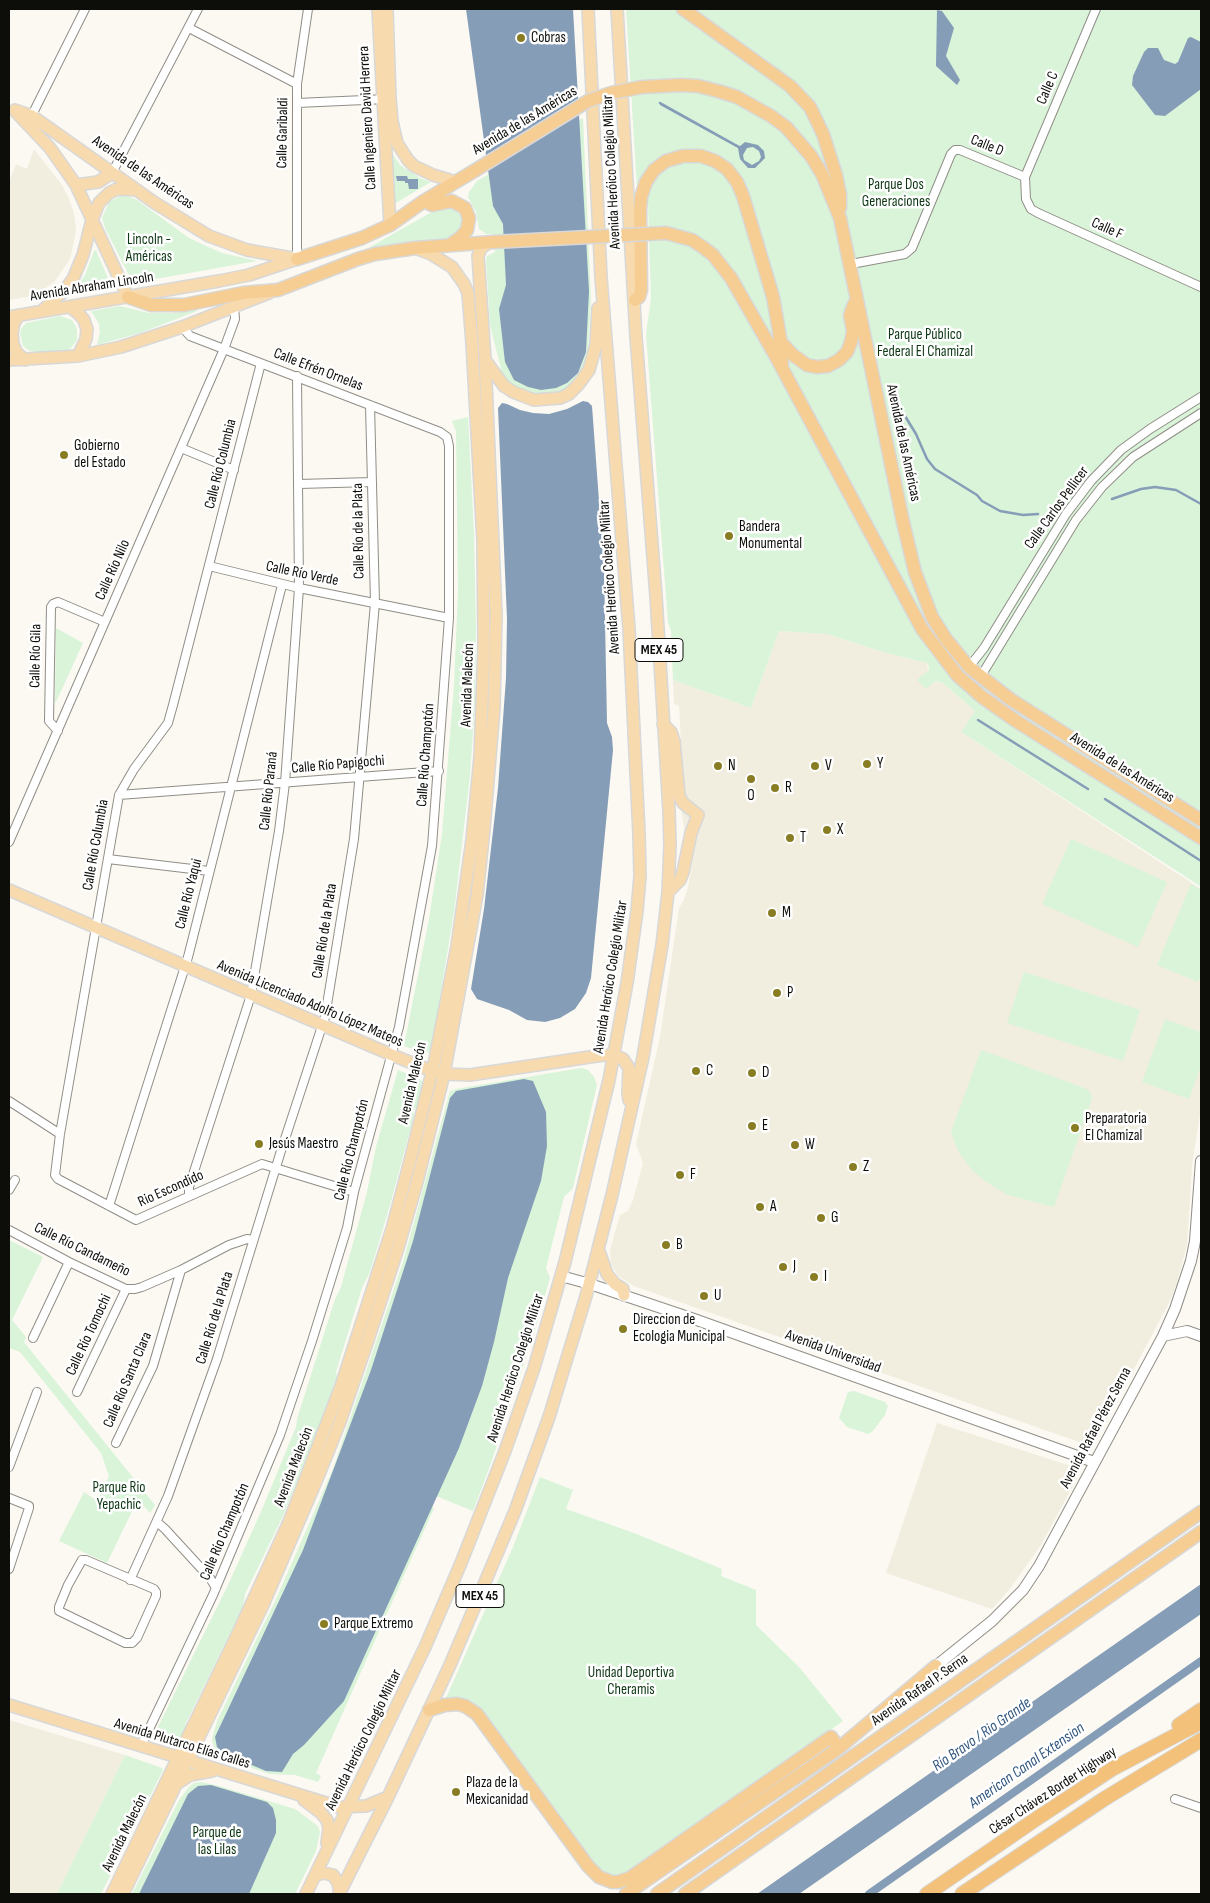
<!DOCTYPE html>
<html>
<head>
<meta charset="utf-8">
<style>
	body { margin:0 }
	#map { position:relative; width:1210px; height:1903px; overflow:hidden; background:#fbf9f2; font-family:"Sofia Sans Condensed",sans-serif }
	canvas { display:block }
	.frame { position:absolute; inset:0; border:10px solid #0d0d0a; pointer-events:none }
</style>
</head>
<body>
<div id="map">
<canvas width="1210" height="1903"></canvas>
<div class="frame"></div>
</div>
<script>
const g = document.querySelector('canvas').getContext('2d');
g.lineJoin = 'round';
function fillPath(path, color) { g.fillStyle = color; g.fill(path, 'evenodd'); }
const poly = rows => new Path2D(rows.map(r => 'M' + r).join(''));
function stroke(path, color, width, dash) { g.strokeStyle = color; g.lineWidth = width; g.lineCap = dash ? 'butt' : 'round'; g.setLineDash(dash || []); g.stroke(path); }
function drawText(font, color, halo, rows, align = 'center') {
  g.font = font + ' "Sofia Sans Condensed",sans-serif'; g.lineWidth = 5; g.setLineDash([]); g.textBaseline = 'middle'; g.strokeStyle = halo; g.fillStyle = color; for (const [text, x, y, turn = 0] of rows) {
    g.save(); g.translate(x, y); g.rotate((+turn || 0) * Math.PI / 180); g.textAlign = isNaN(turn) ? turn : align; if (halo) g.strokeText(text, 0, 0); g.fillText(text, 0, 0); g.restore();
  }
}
fillPath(poly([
	[34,149,62,185,69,199,74,213,76,230,73,246,70,259,55,281,43,290,32,296,9,300,9,182,16,164,27,169],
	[779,631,827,634,883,652,927,663,928,671,917,681,939,682,943,683,975,711,961,732,1201,889,1201,1108,1192,1165,1187,1245,1176,1286,1167,1307,1098,1436,1088,1442,1079,1442,634,1286,618,1276,611,1264,610,1250,620,1215,628,1211,633,1200,643,1163,636,1144,660,1037,679,908,684,900,688,887,696,843,686,840,681,809,678,802,684,796,679,706,674,704,673,680,751,708],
	[937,1423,1071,1466,1076,1473,1075,1482,1041,1545,1009,1590,992,1609,886,1573],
	[9,1720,125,1755,57,1894,9,1894]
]), '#f1eedf');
fillPath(poly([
	[626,9,1201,9,1200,886,961,732,975,711,943,683,935,681,926,689,917,680,928,671,929,667,927,663,883,652,827,634,779,631,751,708,673,680,671,631,668,623,646,334,651,299,648,201,637,188],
	[583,118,591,300,588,353,579,376,569,387,556,393,535,395,523,391,510,383,502,373,490,325,486,260,487,256,495,252,494,234,486,234,479,229,476,212,468,197,469,192,477,181],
	[392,153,400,165,420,178,431,182,394,204],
	[120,196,127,196,137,200,189,238,204,245,222,253,257,261,133,283,105,228,102,218,109,202],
	[444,205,459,208,465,218,461,231,450,238,363,251],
	[96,250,112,288,73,294,85,275,94,251],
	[120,306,149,313,172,313,196,310,197,311,140,333,97,345,100,332,99,324,91,311],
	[60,316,72,320,77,329,77,340,70,349,63,351,39,353,28,350,23,346,20,334,21,329,26,323],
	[468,417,474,534,476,629,475,701,470,776,454,912,434,1033,430,1049,428,1053,423,1054,404,1046,429,919,442,834,454,685,458,591,456,431,452,421],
	[56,628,83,643,56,702,55,702],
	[1071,839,1167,882,1138,947,1042,904],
	[1191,884,1201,890,1201,974,1198,982,1157,965],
	[1024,972,1140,1010,1123,1061,1007,1023],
	[1165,1019,1201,1032,1201,1066,1189,1099,1142,1082],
	[981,1050,1087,1089,1091,1093,1092,1099,1054,1207,1008,1195,985,1181,972,1170,958,1151,951,1132],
	[581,1068,588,1070,594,1077,597,1085,573,1188,564,1197,546,1268,550,1278,536,1327,491,1463,473,1511,431,1494,427,1504,434,1508,316,1773,321,1776,318,1782,295,1775,270,1774,230,1761,218,1752,214,1747,212,1740,214,1731,218,1719,276,1599,333,1469,403,1262,450,1091,456,1089],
	[398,1070,420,1079,422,1082,421,1098,418,1106,413,1110,414,1116,390,1205,370,1272,362,1288,336,1372,337,1377,321,1420,283,1516,245,1594,243,1607,186,1723,185,1730,178,1743,154,1735,229,1583,263,1507,296,1427,297,1419,335,1299,341,1287,367,1192,376,1147],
	[9,1240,43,1257,12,1320,26,1337,24,1342,155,1505,150,1513,138,1499,107,1563,59,1541,84,1492,97,1501,109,1476,101,1453,20,1352,9,1348],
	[854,1391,885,1402,888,1406,885,1415,872,1432,868,1434,847,1427,839,1418,848,1392],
	[540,1477,573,1490,566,1509,634,1533,722,1569,721,1576,756,1590,756,1625,799,1667,843,1721,626,1874,618,1876,609,1874,598,1868,481,1708,462,1698,446,1698,513,1547],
	[125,1755,162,1768,163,1770,101,1894,57,1894],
	[201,1782,219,1786,295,1809,318,1826,320,1832,316,1851,295,1894,132,1894,179,1800,189,1787,194,1783]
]), '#d9f4d9');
fillPath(poly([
	[466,9,573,9,589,291,586,352,578,373,567,383,556,388,541,390,528,387,514,380,505,362,499,309,506,285,503,224,493,206],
	[937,10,942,11,954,28,946,56,960,80,957,85,936,66],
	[1191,37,1201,42,1201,89,1165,116,1155,115,1132,85,1133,76,1144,52,1148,48,1158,48,1164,60,1175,64,1178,62,1188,38],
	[660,103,739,147,745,142,758,145,764,151,765,158,755,168,748,168,740,159,738,148,660,105],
	[753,147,759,151,761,157,759,161,752,165,744,160,743,155,747,148],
	[396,176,407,176,408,179,418,179,418,189,409,189,408,183,405,183,405,181,397,181],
	[583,401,588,402,592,406,604,569,607,723,612,737,613,750,591,978,586,993,575,1009,560,1018,545,1022,527,1020,509,1010,477,999,471,989,484,909,498,788,506,678,507,619,498,408,502,403,507,404,520,410,533,413,549,414,567,409],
	[524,1079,533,1081,546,1112,547,1146,541,1181,508,1278,494,1342,482,1386,459,1448,344,1701,304,1745,293,1754,282,1772,266,1771,223,1753,217,1747,215,1737,303,1550,371,1370,413,1241,450,1098,456,1091],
	[1201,1584,1201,1614,799,1894,757,1894],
	[211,1785,267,1802,273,1808,276,1820,276,1833,249,1894,139,1894,188,1794,198,1786]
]), '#859db7');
stroke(poly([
	[660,103,739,147],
	[905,416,916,434,927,459,935,469,977,495,982,501,1000,511,1023,515,1038,514],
	[1112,499,1141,489,1155,487,1176,490,1201,504],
	[978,720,1088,789],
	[1105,799,1201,861]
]), '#859db7', 2.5);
stroke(poly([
	[869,1894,1201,1661]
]), '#859db7', 8);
const minor = poly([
	[1096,9,1025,177,1026,199,1031,209,1038,213,1201,287],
	[189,28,297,84],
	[297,103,387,99],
	[30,119,85,9],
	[112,173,198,9],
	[297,259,297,84,308,9],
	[851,264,905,254,912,248,951,154,955,150,960,150,1025,177],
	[261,363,173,705,168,723,134,769,119,795,60,1134,55,1175,58,1179,136,1220,262,1164,354,1192],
	[181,448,234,470],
	[299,484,372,482],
	[209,566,299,588,449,618],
	[969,667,984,648,1066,514,1091,481,1121,450,1150,429,1201,397],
	[981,676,1076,520,1102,487,1133,457,1201,413],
	[58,731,49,721,51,607,53,604,58,602,105,622],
	[119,795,439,771],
	[9,842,224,349,235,319,234,307],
	[108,859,209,871],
	[9,1101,60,1134],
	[9,1190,15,1180],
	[189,1196,189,1187,251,995,279,831,285,783,299,588,297,376],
	[109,1206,188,957,282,585],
	[9,1230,69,1262,126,1289,135,1289,142,1287,181,1270,229,1245,247,1239,253,1240],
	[33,1338,69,1262],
	[77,1392,126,1289],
	[116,1443,153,1366,181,1270],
	[9,1467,37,1392],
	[9,1498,29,1506,29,1508,9,1569],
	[157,1522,165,1529,210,1578,216,1588],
	[82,1560,86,1560,154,1589,156,1592,156,1596,137,1638,132,1643,125,1643,59,1611,59,1607,68,1585,82,1560],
	[130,1580,168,1496,217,1359,280,1154,325,1017,354,839,375,603,370,405],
	[141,1746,213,1595,280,1435,312,1341,347,1228,354,1192,399,1027,432,846,449,618,449,446,447,437,440,432,190,336,182,327],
	[1175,1799,1201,1808]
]);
const secondary = poly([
	[561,1276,590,1284,694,1319,1094,1462],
	[1163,1336,1187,1331,1201,1336],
	[936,1666,992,1621,1023,1590,1039,1566,1163,1336,1175,1309,1191,1261,1195,1241,1201,1161]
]);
const primary = poly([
	[378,9,390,225],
	[387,9,390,98,392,121,397,143,408,160,414,166,433,175,456,182],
	[15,110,32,116,155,203,209,236,247,250,297,259],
	[16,112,50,148,76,185,128,297],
	[76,185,98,182,112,173],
	[70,307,79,314,84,320,87,329,86,339,78,356],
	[42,311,63,292,73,279,83,255,92,220,99,203,109,193,117,189,137,190],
	[19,315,14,323,12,333,13,344,17,353,25,360],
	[9,317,219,281,249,275,297,259],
	[9,360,78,356,121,347,182,327,269,293],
	[485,360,504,386,513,392,534,400,560,398,569,394,578,385,589,370,596,345,598,308],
	[663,724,671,732,674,741,679,796,683,803,698,815,691,833,683,872,680,880,668,892],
	[9,890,392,1055,432,1071,444,1074,470,1075,603,1055,619,1057,623,1059,629,1068,628,1093,629,1100],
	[599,1251,607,1274,615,1284,623,1289,624,1295],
	[9,1705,339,1807,366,1806,388,1797],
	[178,1783,190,1775,212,1771],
	[304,1800,321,1813,327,1820,329,1828,327,1843],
	[316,1875,323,1873,333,1875,338,1883,340,1892],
	[112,1894,239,1631,289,1522,341,1386,392,1229,410,1161,434,1064,457,946,472,840,480,757,484,646,483,541,472,343,468,293,464,284,452,267,431,254,415,248],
	[123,1894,263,1605,317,1479,340,1422,368,1340,398,1248,417,1182,444,1074,477,895,484,829,494,708,496,614,485,359,478,256,481,248,488,243],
	[306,1894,425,1647,461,1563,505,1451,534,1368,565,1262,609,1080,627,983,637,911,640,876,639,834,629,629,601,277,588,9],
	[339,1894,388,1797,450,1665,515,1511,549,1417,586,1296,612,1195,643,1057,662,945,668,892,670,844,669,811,656,596,636,337,617,9]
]);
const trunk = poly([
	[683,9,790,86,810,107,823,134,836,175,840,195,840,208],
	[642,87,681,85,698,86,718,91,737,97,771,116,786,127,811,156,822,174,840,218,903,522,915,572,932,617,946,639,969,667,1010,699,1201,820],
	[424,201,432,205,452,201,465,208,469,218,467,230,461,237,450,245],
	[666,233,692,240,704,248,713,255,731,278,775,355,922,629,957,675,982,697,1016,721,1201,838],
	[297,259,362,238,390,225,424,201,474,171],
	[128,297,151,305,184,305,243,293,278,290,358,259,375,254,415,248,493,242],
	[635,300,639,297,641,290,640,211,641,197,646,182,654,170,666,161,683,156,701,156,715,161,727,169,737,182,743,196,773,297,781,343,782,365],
	[779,340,793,355,807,365,817,367,828,366,839,360,847,352,851,342,853,331,850,315,854,304],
	[429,1710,445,1705,457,1704,465,1706,477,1714,588,1866,599,1877,612,1882,618,1882,630,1878,831,1737,839,1748],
	[626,1894,839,1748,936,1666],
	[657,1894,1201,1512],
	[685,1894,1201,1532]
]);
const motorway = poly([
	[1179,1725,1201,1710],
	[927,1894,1036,1819,1112,1769,1201,1722],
	[962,1894,1104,1799,1201,1740]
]);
stroke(minor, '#908e87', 10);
stroke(secondary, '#908e87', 12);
stroke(primary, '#d8d8d8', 14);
stroke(trunk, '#d8d8d8', 15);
stroke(motorway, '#d8d8d8', 16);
stroke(minor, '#fff', 8);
stroke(secondary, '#fff', 10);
stroke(primary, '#f8daaf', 11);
stroke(trunk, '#f6ce94', 12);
stroke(motorway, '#f3c17a', 14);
const trunkBridge = poly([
	[474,171,588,101,611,93,642,87],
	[493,242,666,233]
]);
stroke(trunkBridge, '#d8d8d8', 15, []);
stroke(trunkBridge, '#f6ce94', 12);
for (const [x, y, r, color] of [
	[521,38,5,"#897d24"],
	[64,455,5,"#897d24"],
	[729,536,5,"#897d24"],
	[867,764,5,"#897d24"],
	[718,766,5,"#897d24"],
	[815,766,5,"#897d24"],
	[751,779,5,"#897d24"],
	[775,788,5,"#897d24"],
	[827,830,5,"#897d24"],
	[790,838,5,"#897d24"],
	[772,913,5,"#897d24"],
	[777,993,5,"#897d24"],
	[696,1071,5,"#897d24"],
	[752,1073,5,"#897d24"],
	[752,1126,5,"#897d24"],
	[1075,1128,5,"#897d24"],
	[259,1144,5,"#897d24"],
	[795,1145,5,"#897d24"],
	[853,1167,5,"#897d24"],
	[680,1175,5,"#897d24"],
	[760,1207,5,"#897d24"],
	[821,1218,5,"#897d24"],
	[666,1245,5,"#897d24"],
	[783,1267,5,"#897d24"],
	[814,1277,5,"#897d24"],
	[704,1296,5,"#897d24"],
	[623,1329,5,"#897d24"],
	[324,1624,5,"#897d24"],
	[456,1792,5,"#897d24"]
]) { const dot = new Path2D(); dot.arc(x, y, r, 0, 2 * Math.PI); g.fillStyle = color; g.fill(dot); stroke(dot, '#fff', 2); }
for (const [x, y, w] of [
	[659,650,48],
	[480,1596,48]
]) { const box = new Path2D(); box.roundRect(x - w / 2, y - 11.5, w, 23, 4); g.fillStyle = '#fff'; g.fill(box); stroke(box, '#0d0d0a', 1); }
drawText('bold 14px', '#0d0d0a', null, [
	["MEX 45",659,650],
	["MEX 45",480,1596]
]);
drawText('15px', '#0d0d0a', '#fff', [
	["Cobras",531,38],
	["Gobierno",74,446],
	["del Estado",74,463],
	["Bandera",739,527],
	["Monumental",739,544],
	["Y",877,764],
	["N",728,766],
	["V",825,766],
	["R",785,788],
	["O",751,796,"center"],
	["X",837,830],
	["T",800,838],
	["M",782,913],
	["P",787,993],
	["C",706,1071],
	["D",762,1073],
	["Preparatoria",1085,1119],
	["El Chamizal",1085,1136],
	["E",762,1126],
	["Jesús Maestro",269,1144],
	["W",805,1145],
	["Z",863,1167],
	["F",690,1175],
	["A",770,1207],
	["G",831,1218],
	["B",676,1245],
	["J",793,1267],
	["I",824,1277],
	["U",714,1296],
	["Direccion de",633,1320],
	["Ecologia Municipal",633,1337],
	["Parque Extremo",334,1624],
	["Plaza de la",466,1783],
	["Mexicanidad",466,1800]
], 'left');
drawText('15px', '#0d0d0a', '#fff', [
	["Calle C",1048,88,-67],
	["Calle Ingeniero David Herrera",368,118,-93],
	["Avenida de las Américas",525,121,-31],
	["Calle Garibaldi",283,133,-89],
	["Calle D",987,146,22],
	["Avenida Heróico Colegio Militar",612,172,-93],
	["Avenida de las Américas",143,173,34],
	["Calle F",1107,229,24],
	["Avenida Abraham Lincoln",92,287,-9],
	["Calle Efrén Ornelas",318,370,21],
	["Avenida de las Américas",903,443,78],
	["Calle Río Columbia",221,464,-76],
	["Calle Carlos Pellicer",1057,508,-54],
	["Calle Río de la Plata",359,531,-91],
	["Calle Río Nilo",113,570,-66],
	["Calle Río Verde",302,574,12],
	["Avenida Heróico Colegio Militar",610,577,-94],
	["Calle Río Gila",36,656,-89],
	["Avenida Malecón",468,685,-88],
	["Calle Río Champotón",426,755,-86],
	["Calle Río Papigochi",338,765,-5],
	["Avenida de las Américas",1122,768,32],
	["Calle Río Paraná",269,791,-84],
	["Calle Río Columbia",96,845,-80],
	["Calle Río Yaqui",189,894,-76],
	["Calle Río de la Plata",325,931,-81],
	["Avenida Heróico Colegio Militar",611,977,-81],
	["Avenida Licenciado Adolfo López Mateos",310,1004,23],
	["Avenida Malecón",413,1083,-77],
	["Calle Río Champotón",352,1150,-76],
	["Rio Escondido",171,1189,-24],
	["Calle Río Candameño",82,1250,26],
	["Calle Río de la Plata",215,1318,-73],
	["Calle Río Tomochi",89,1335,-65],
	["Avenida Universidad",833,1352,20],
	["Avenida Heróico Colegio Militar",516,1368,-72],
	["Calle Río Santa Clara",128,1380,-67],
	["Avenida Rafael Pérez Serna",1096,1428,-62],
	["Avenida Malecón",294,1467,-69],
	["Calle Río Champotón",225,1532,-67],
	["Avenida Rafael P. Serna",920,1690,-35],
	["Avenida Heróico Colegio Militar",364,1740,-64],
	["Avenida Plutarco Elías Calles",182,1744,17],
	["César Chávez Border Highway",1053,1791,-33],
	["Avenida Malecón",125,1833,-64]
]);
drawText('15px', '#0d3713', '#fff', [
	["Parque Dos",896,185],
	["Generaciones",896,202],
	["Lincoln -",149,240],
	["Américas",149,257],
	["Parque Público",925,335],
	["Federal El Chamizal",925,352],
	["Parque Rio",119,1488],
	["Yepachic",119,1505],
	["Unidad Deportiva",631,1673],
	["Cheramis",631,1690],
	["Parque de",217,1833],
	["las Lilas",217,1850]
]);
drawText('italic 16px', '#33587f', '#fff', [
	["Río Bravo / Rio Grande",982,1735,-35],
	["American Canal Extension",1027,1766,-35]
]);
</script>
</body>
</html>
